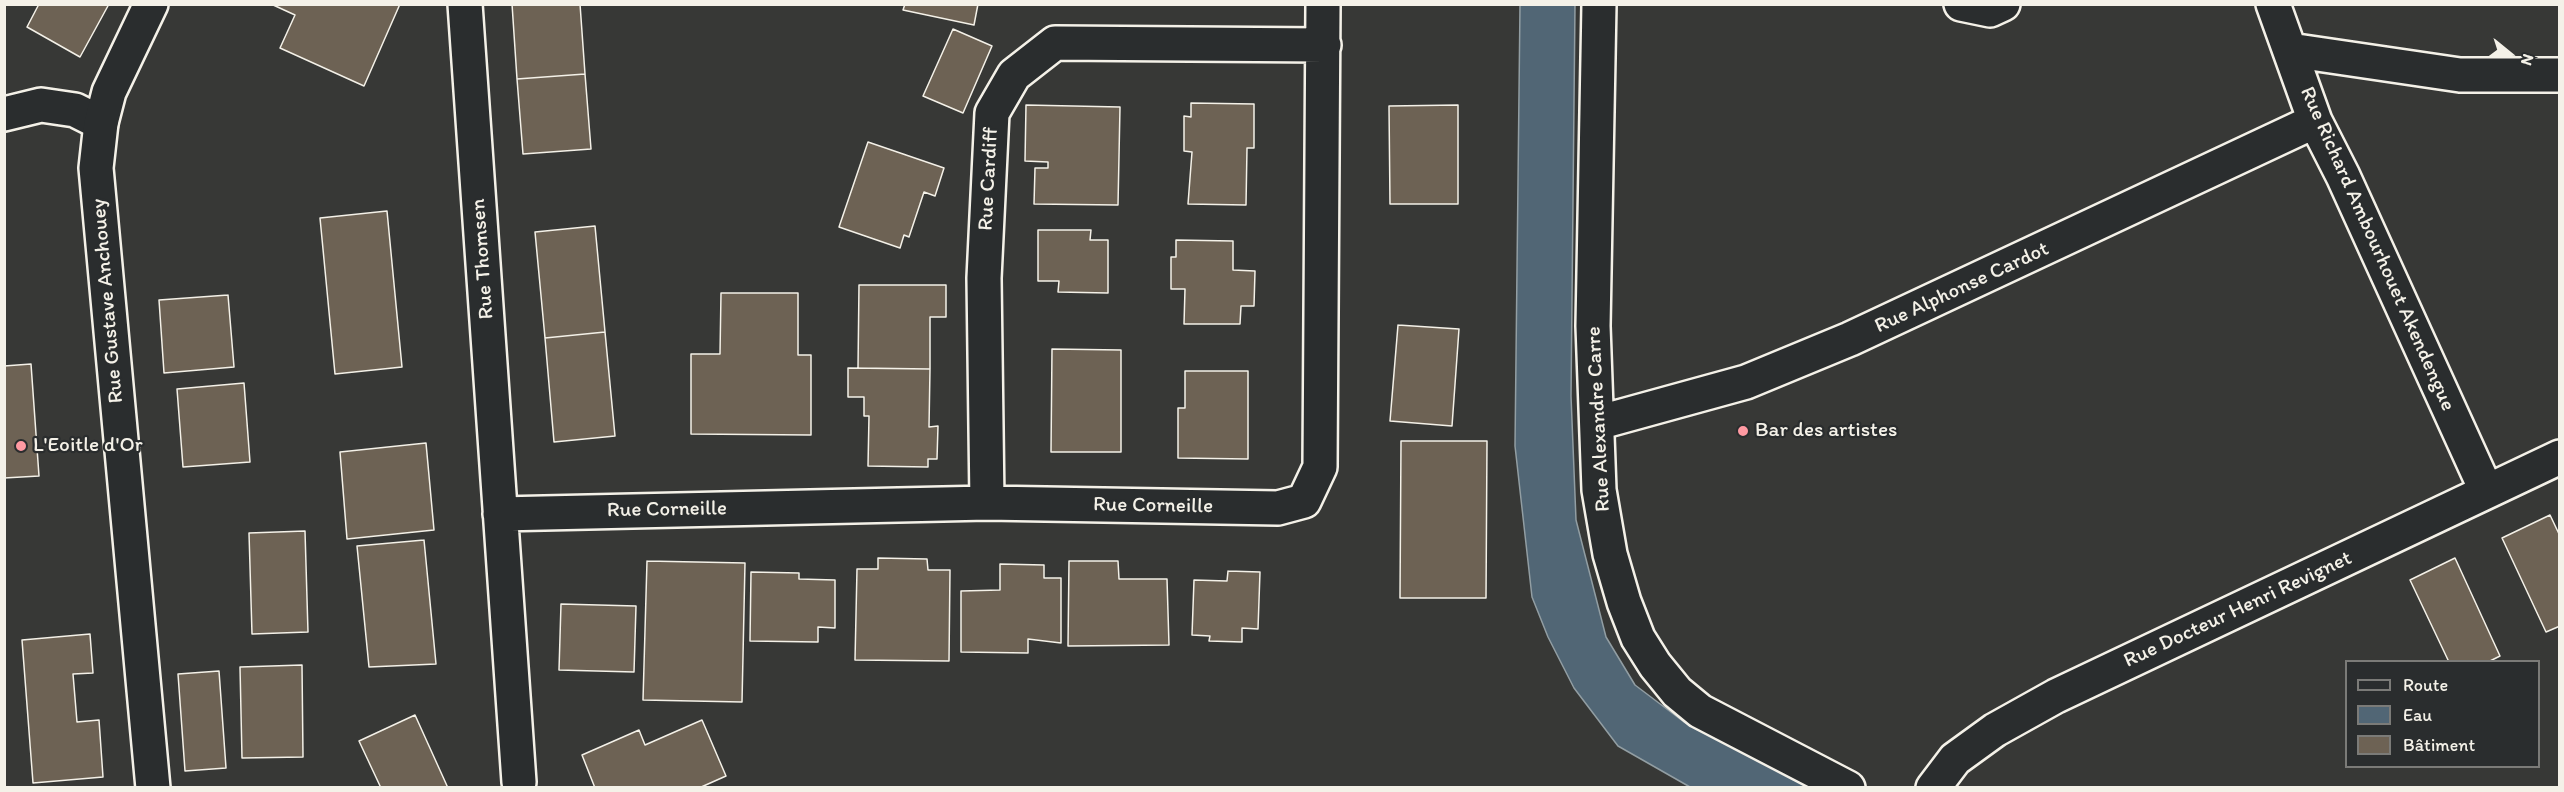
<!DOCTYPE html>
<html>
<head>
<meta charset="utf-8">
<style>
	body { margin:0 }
	#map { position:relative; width:2564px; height:792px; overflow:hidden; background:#373836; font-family:Itim,sans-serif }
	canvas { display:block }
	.frame { position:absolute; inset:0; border:6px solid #f4f1e8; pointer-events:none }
	.legend { position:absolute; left:2345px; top:660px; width:195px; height:108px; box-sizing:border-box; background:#2a2d2e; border:2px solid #7b7b78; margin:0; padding:8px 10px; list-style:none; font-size:18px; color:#f4f1e8 }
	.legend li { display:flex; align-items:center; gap:12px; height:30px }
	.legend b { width:30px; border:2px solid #7b7b78 }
	.north { position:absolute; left:2480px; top:24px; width:60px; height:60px; -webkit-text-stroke:4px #2a2d2e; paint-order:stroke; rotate:108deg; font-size:16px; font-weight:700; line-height:24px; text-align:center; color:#f4f1e8 }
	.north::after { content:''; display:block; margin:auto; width:21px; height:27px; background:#f4f1e8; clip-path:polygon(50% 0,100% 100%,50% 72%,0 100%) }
</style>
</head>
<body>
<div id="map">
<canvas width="2564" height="792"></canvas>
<div class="frame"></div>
<ul class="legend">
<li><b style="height:8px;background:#2a2d2e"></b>Route</li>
<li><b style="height:16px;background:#516675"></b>Eau</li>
<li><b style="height:16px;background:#6d6254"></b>Bâtiment</li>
</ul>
<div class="north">N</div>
</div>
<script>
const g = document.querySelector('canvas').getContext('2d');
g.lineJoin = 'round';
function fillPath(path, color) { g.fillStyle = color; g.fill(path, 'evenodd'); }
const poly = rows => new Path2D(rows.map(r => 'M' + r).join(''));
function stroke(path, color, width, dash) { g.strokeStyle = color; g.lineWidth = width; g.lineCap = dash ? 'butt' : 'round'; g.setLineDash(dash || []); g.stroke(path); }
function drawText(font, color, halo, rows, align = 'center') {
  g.font = font + ' Itim,sans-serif'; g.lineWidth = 4.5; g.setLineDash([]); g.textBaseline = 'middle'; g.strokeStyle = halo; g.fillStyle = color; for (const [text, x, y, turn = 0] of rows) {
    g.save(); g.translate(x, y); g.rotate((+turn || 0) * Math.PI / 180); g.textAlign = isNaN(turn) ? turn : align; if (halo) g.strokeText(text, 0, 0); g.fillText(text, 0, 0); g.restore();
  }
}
const water = poly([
	[1520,5,1575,5,1571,396,1576,520,1606,637,1635,685,1684,722,1815,787,1690,787,1618,746,1574,688,1548,637,1532,597,1515,446,1520,5]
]);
fillPath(water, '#516675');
stroke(water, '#929ea3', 1.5);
const building = poly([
	[39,4,109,4,80,57,27,27,39,4],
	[271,4,400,4,364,86,280,48,295,15,271,4],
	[512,4,580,4,585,74,517,79,512,4],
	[905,4,978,4,974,25,903,10,905,4],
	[953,29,992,46,963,113,923,96,953,29],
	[585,74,591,149,523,154,517,79,585,74],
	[1191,103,1254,104,1254,148,1247,148,1246,205,1188,204,1192,152,1184,151,1184,116,1191,117,1191,103],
	[1026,105,1120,107,1118,205,1034,204,1035,168,1048,168,1048,162,1025,161,1026,105],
	[1458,105,1458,204,1390,204,1389,106,1458,105],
	[868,142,944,168,935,196,924,192,909,237,904,235,900,248,839,227,868,142],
	[387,211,402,367,335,374,320,218,387,211],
	[595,226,605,332,545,338,535,232,595,226],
	[1038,230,1091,230,1090,240,1108,240,1108,293,1058,292,1059,281,1038,281,1038,230],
	[1176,240,1233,241,1233,270,1255,271,1254,306,1241,306,1240,324,1184,324,1185,289,1171,289,1171,257,1176,257,1176,240],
	[859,285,946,285,946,317,930,317,930,369,858,368,859,285],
	[721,293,798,293,798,355,811,355,811,435,691,434,691,354,720,354,721,293],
	[228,295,234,367,164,373,159,300,228,295],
	[1398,325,1459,329,1452,426,1390,421,1398,325],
	[605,332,615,436,554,442,545,338,605,332],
	[1052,349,1121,350,1121,452,1051,452,1052,349],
	[31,364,39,476,4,478,4,366,31,364],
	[848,368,930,369,929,427,938,426,937,459,928,459,928,467,868,466,869,416,864,416,864,397,848,397,848,368],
	[1185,371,1248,371,1248,459,1178,458,1178,408,1185,408,1185,371],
	[244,383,250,462,183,467,177,389,244,383],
	[1401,441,1487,441,1486,598,1400,598,1401,441],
	[426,443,434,530,347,539,340,452,426,443],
	[2550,515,2560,536,2560,626,2546,632,2502,538,2550,515],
	[305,531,308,632,252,634,249,533,305,531],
	[424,540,436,664,369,667,357,546,424,540],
	[878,558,927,559,928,570,950,570,949,661,855,660,857,569,878,569,878,558],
	[2455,558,2500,656,2488,662,2449,662,2410,580,2455,558],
	[647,561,745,563,742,702,643,700,647,561],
	[1069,561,1118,561,1119,579,1167,579,1169,645,1068,646,1069,561],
	[1000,564,1044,565,1044,578,1061,578,1061,643,1028,639,1028,653,961,652,961,591,1000,590,1000,564],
	[1228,571,1260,572,1258,629,1242,628,1242,642,1209,641,1210,636,1192,635,1194,580,1227,581,1228,571],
	[751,572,799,573,799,579,835,580,835,628,818,627,818,642,750,641,751,572],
	[561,604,636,606,634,672,559,670,561,604],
	[90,634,93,673,73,674,77,722,99,720,103,777,33,783,22,640,90,634],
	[302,665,303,757,242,758,240,667,302,665],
	[219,671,226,768,185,771,178,674,219,671],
	[415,715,448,788,381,788,359,741,415,715],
	[702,720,726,776,699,788,595,788,582,755,639,730,645,745,702,720]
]);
fillPath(building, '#6d6254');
stroke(building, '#f4f1e8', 1.5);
const street = poly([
	[465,4,519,782],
	[1599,4,1593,326,1599,490,1610,554,1624,602,1638,638,1655,665,1677,692,1700,711,1848,788],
	[1961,4,1990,10,2003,4],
	[2273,4,2315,121,2343,176,2486,490],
	[2290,50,2460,75,2560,75],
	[4,114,41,105,75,110,101,123],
	[1597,423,1746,382,1850,339,2315,121],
	[987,503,984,278,992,113,1014,75,1055,43,1324,45],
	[500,514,987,503,1278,508,1304,501,1320,467,1323,4],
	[1933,788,1955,759,1995,730,2056,696,2560,457]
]);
const secondary = poly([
	[151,4,109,92,101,123,96,168,153,788]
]);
stroke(street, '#f4f1e8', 38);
stroke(secondary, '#f4f1e8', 38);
stroke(street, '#2a2d2e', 33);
stroke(secondary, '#2a2d2e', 33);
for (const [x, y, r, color] of [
	[1743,431,6,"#ff9aa2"],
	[21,446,6,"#ff9aa2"]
]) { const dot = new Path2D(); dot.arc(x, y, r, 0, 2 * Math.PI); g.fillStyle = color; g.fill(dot); stroke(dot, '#2a2d2e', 2); }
drawText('21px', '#f4f1e8', '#2a2d2e', [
	["Rue Cardiff",989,179,-87],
	["Rue Richard Ambourhouet Akendengue",2377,249,66],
	["Rue Thomsen",483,259,-94],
	["Rue Alphonse Cardot",1962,288,-25],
	["Rue Gustave Anchouey",108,301,-95],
	["Rue Alexandre Carre",1599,419,-93],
	["Rue Corneille",1153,506,1],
	["Rue Corneille",667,510,-1],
	["Rue Docteur Henri Revignet",2238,610,-25]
]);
drawText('21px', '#f4f1e8', '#2a2d2e', [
	["Bar des artistes",1755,431],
	["L'Eoitle d'Or",33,446]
], 'left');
</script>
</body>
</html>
